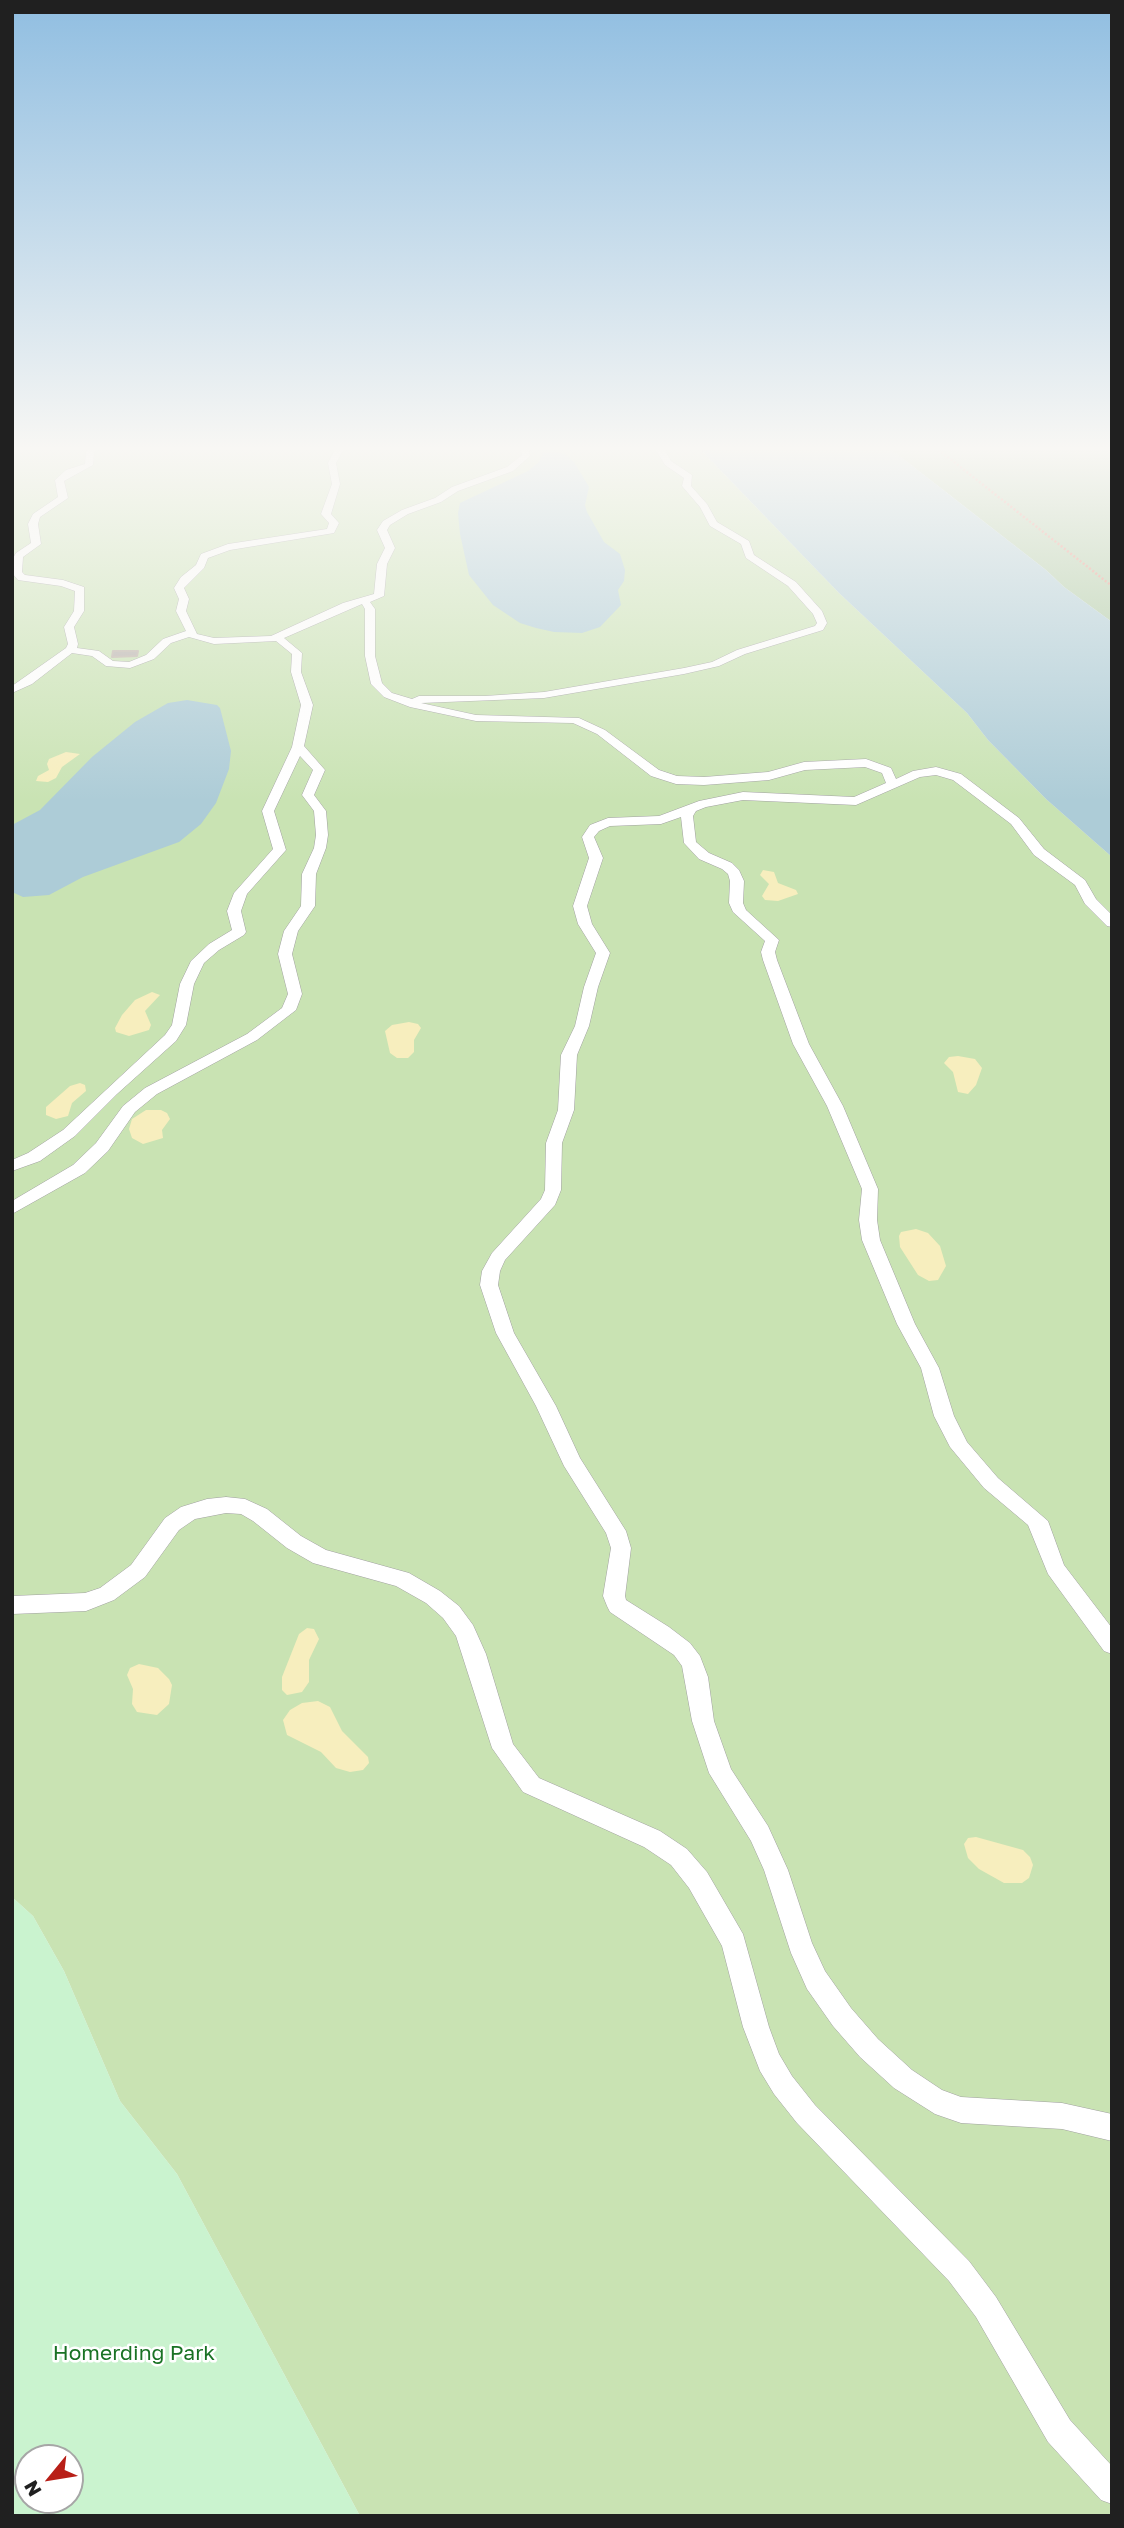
<!DOCTYPE html>
<html>
<head>
<meta charset="utf-8">
<style>
	body { margin:0 }
	#map { position:relative; width:1124px; height:2528px; overflow:hidden; background:#efede7; font-family:"Golos Text",sans-serif }
	canvas { display:block }
	.frame { position:absolute; inset:0; border:14px solid #202020; pointer-events:none }
	.north { position:absolute; left:14px; top:2444px; width:70px; height:70px; box-sizing:border-box; background:#fff; border:2px solid #a6a6a6; border-radius:50%; rotate:240deg; font-size:19px; font-weight:700; line-height:28px; text-align:center; color:#202020 }
	.north::after { content:''; display:block; margin:auto; width:24px; height:32px; background:#b81f18; clip-path:polygon(50% 0,100% 100%,50% 72%,0 100%) }
</style>
</head>
<body>
<div id="map">
<canvas width="1124" height="2528"></canvas>
<div class="frame"></div>
<div class="north">N</div>
</div>
<script>
const g = document.querySelector('canvas').getContext('2d');
g.lineJoin = 'round';
function fillPath(path, color) { g.fillStyle = color; g.fill(path, 'evenodd'); }
const poly = rows => new Path2D(rows.map(r => 'M' + r).join(''));
function stroke(path, color, width, dash) { g.strokeStyle = color; g.lineWidth = width; g.lineCap = dash ? 'butt' : 'round'; g.setLineDash(dash || []); g.stroke(path); }
function drawText(font, color, halo, rows, align = 'center') {
  g.font = font + ' "Golos Text",sans-serif'; g.lineWidth = 5; g.setLineDash([]); g.textBaseline = 'middle'; g.strokeStyle = halo; g.fillStyle = color; for (const [text, x, y, turn = 0] of rows) {
    g.save(); g.translate(x, y); g.rotate((+turn || 0) * Math.PI / 180); g.textAlign = isNaN(turn) ? turn : align; if (halo) g.strokeText(text, 0, 0); g.fillText(text, 0, 0); g.restore();
  }
}
fillPath(poly([
	[698,447,839,593,967,713,988,740,1046,799,1112,857,1112,2516,360,2516,177,2174,120,2101,64,1971,33,1916,12,1897,12,448]
]), '#c9e3b3');
fillPath(poly([
	[888,447,1112,448,1112,622,1064,587,1046,570]
]), '#abc9a1');
fillPath(poly([
	[66,752,80,754,62,767,56,778,48,782,36,781,38,776,49,770,47,764,49,759],
	[763,870,774,872,778,883,796,890,798,894,778,901,765,900,762,896,769,884,760,875],
	[152,992,160,995,145,1011,151,1025,149,1030,129,1036,116,1032,115,1028,122,1015,135,1000],
	[409,1022,418,1024,421,1028,414,1040,414,1052,408,1058,397,1058,390,1053,385,1031,392,1025],
	[958,1056,975,1059,982,1068,976,1085,968,1094,958,1092,953,1072,944,1063,949,1057],
	[80,1083,85,1085,86,1091,72,1103,68,1116,56,1119,46,1115,46,1107,70,1086],
	[146,1110,161,1110,167,1113,170,1119,162,1130,163,1138,143,1144,132,1138,129,1129,132,1119],
	[916,1229,928,1233,940,1246,946,1266,938,1280,929,1281,918,1275,900,1247,899,1236,901,1232],
	[307,1628,314,1629,319,1639,309,1660,309,1682,302,1692,287,1695,282,1690,282,1677,299,1634],
	[139,1664,158,1668,169,1679,172,1685,169,1704,157,1715,137,1712,132,1704,133,1689,127,1675,130,1668],
	[318,1701,330,1707,342,1731,368,1757,369,1763,363,1770,350,1772,336,1768,321,1752,287,1735,283,1720,290,1710,302,1703],
	[976,1837,1023,1850,1030,1857,1033,1865,1029,1878,1022,1883,1004,1883,979,1869,968,1858,964,1844,968,1838]
]), '#f7eebe');
fillPath(poly([
	[12,1897,33,1916,64,1971,120,2101,177,2174,360,2516,12,2516],
	[28,2458,70,2458,70,2500,28,2500]
]), '#caf3cf');
fillPath(poly([
	[698,447,888,447,1046,570,1064,587,1112,622,1112,857,1046,799,988,740,967,713,839,593],
	[553,451,565,454,574,462,589,487,585,505,587,512,604,542,620,554,625,570,624,581,618,590,621,605,600,627,582,633,554,632,536,628,520,623,493,605,469,575,460,534,458,513,460,503,528,471,539,462,543,453],
	[187,700,217,705,220,708,231,751,229,769,216,803,201,824,179,842,83,877,49,895,23,897,12,892,12,825,40,810,92,757,135,722,168,703]
]), '#adccd7');
const building = poly([
	[113,651,138,651,137,656,112,657,113,651]
]);
fillPath(building, '#b8b2ad');
stroke(building, '#bfb5ab', 2);
const service = poly([
	[89,447,98,447,94,452,93,465,64,481,68,498,40,517,38,524,41,544,23,557,22,572,25,575,63,580,84,587,84,611,74,627,78,644,77,648,99,651,113,661,129,662,146,655,163,639,186,631,176,611,179,599,174,588,181,577,196,565,201,554,228,544,327,529,329,523,321,514,332,484,328,463,336,447,345,447,336,463,340,484,331,514,339,523,334,533,230,550,208,558,204,568,184,588,189,599,186,611,197,634,214,638,271,636,343,603,374,594,377,564,385,548,377,530,383,521,402,510,435,498,452,487,507,467,522,455,520,447,528,447,530,456,513,471,458,491,441,502,408,514,390,525,387,530,395,548,387,564,384,596,370,602,375,609,375,656,382,683,392,693,412,699,419,696,485,696,544,692,684,668,712,662,737,650,815,626,817,623,813,614,788,586,746,558,741,544,710,526,700,507,682,486,684,478,665,465,654,447,663,447,671,461,692,475,691,486,707,504,717,522,749,541,754,555,796,582,822,611,827,623,823,630,745,654,719,666,684,674,544,698,421,703,476,715,579,718,605,730,659,770,677,776,704,777,768,772,804,762,866,759,891,768,896,779,913,771,936,767,961,774,1019,818,1044,849,1085,880,1096,899,1112,915,1112,927,1107,926,1085,904,1075,885,1034,855,1011,824,953,780,936,775,920,777,856,805,743,800,706,807,696,811,693,816,696,842,709,853,732,863,739,870,744,881,743,903,746,910,779,940,775,952,777,960,809,1044,843,1106,878,1189,877,1220,880,1240,915,1324,939,1368,954,1416,967,1442,998,1478,1048,1521,1064,1565,1112,1628,1112,1654,1104,1651,1048,1574,1028,1525,984,1488,950,1447,934,1416,921,1368,897,1324,862,1240,859,1220,862,1189,827,1106,793,1044,763,960,761,952,765,941,733,912,729,903,730,881,728,874,722,869,699,859,684,843,681,817,661,824,610,826,599,831,594,837,603,858,587,906,592,924,610,953,598,987,589,1026,577,1055,574,1110,562,1143,561,1190,555,1205,505,1260,500,1271,498,1285,514,1333,556,1406,580,1458,626,1531,631,1548,625,1596,626,1600,669,1627,690,1643,700,1656,708,1677,714,1721,731,1769,768,1826,788,1870,812,1943,825,1971,851,2008,878,2039,912,2070,942,2090,961,2097,1062,2103,1112,2114,1112,2141,1062,2129,961,2123,935,2114,894,2088,860,2057,833,2026,807,1989,791,1953,764,1870,751,1841,709,1773,692,1721,682,1666,674,1655,610,1612,607,1606,603,1596,611,1548,606,1533,564,1466,536,1406,496,1333,480,1285,482,1271,492,1253,541,1199,545,1190,546,1143,558,1110,561,1055,575,1026,584,987,596,953,578,924,573,906,589,858,582,837,590,825,608,818,659,816,699,801,743,792,854,797,886,783,882,773,865,767,805,770,769,780,704,785,676,784,651,776,597,734,573,723,476,721,410,707,384,697,371,684,365,656,365,609,362,604,284,638,302,653,301,672,313,705,304,746,325,770,314,795,326,811,328,835,326,848,316,874,315,906,298,931,292,954,302,994,296,1010,257,1040,157,1094,135,1112,108,1151,85,1173,12,1214,12,1201,73,1165,96,1143,123,1106,145,1088,247,1034,282,1008,288,994,278,954,284,931,301,906,302,874,314,848,316,835,314,811,302,795,313,770,300,756,274,811,286,850,247,894,241,911,246,932,244,935,219,950,204,963,194,984,186,1025,176,1041,117,1094,75,1136,40,1161,12,1171,12,1160,28,1153,63,1130,165,1035,172,1025,180,984,191,961,209,944,232,930,227,911,234,893,273,849,262,811,292,747,301,705,291,672,292,654,276,641,214,644,189,637,171,643,154,659,130,668,106,666,92,656,72,653,32,684,12,693,12,686,66,648,68,644,64,627,74,611,75,591,61,586,18,580,12,573,12,560,16,553,31,543,28,524,33,514,58,497,55,480,66,470,85,464,86,452,89,447],
	[226,1497,245,1499,267,1509,301,1536,326,1550,409,1573,440,1591,459,1606,473,1625,486,1654,513,1744,539,1778,660,1831,687,1849,707,1872,743,1934,769,2027,779,2054,792,2076,815,2105,969,2261,996,2297,1070,2420,1112,2466,1112,2504,1101,2500,1048,2442,976,2317,949,2281,797,2123,774,2094,760,2071,743,2027,722,1946,689,1888,671,1865,644,1847,523,1792,492,1748,456,1636,443,1618,426,1603,396,1586,313,1563,287,1548,253,1521,241,1514,226,1513,195,1519,179,1530,145,1577,114,1600,86,1611,12,1614,12,1596,85,1593,100,1588,131,1565,165,1518,181,1507,207,1499,226,1497]
]);
stroke(service, '#a1a1a1', 1);
stroke(poly([
	[935,447,1112,586]
]), '#ea8d7d', 2.5, [2, 2]);
fillPath(service, '#fff');
const sky = g.createLinearGradient(0, 0, 0, 801);
sky.addColorStop(0, '#90bee1');
sky.addColorStop(0.56, '#f8f7f4');
sky.addColorStop(1, '#f8f7f400');
g.fillStyle = sky;
g.fillRect(0, 0, 1124, 801);
drawText('21px', '#197224', '#fff', [
	["Homerding Park",134,2353]
]);
</script>
</body>
</html>
